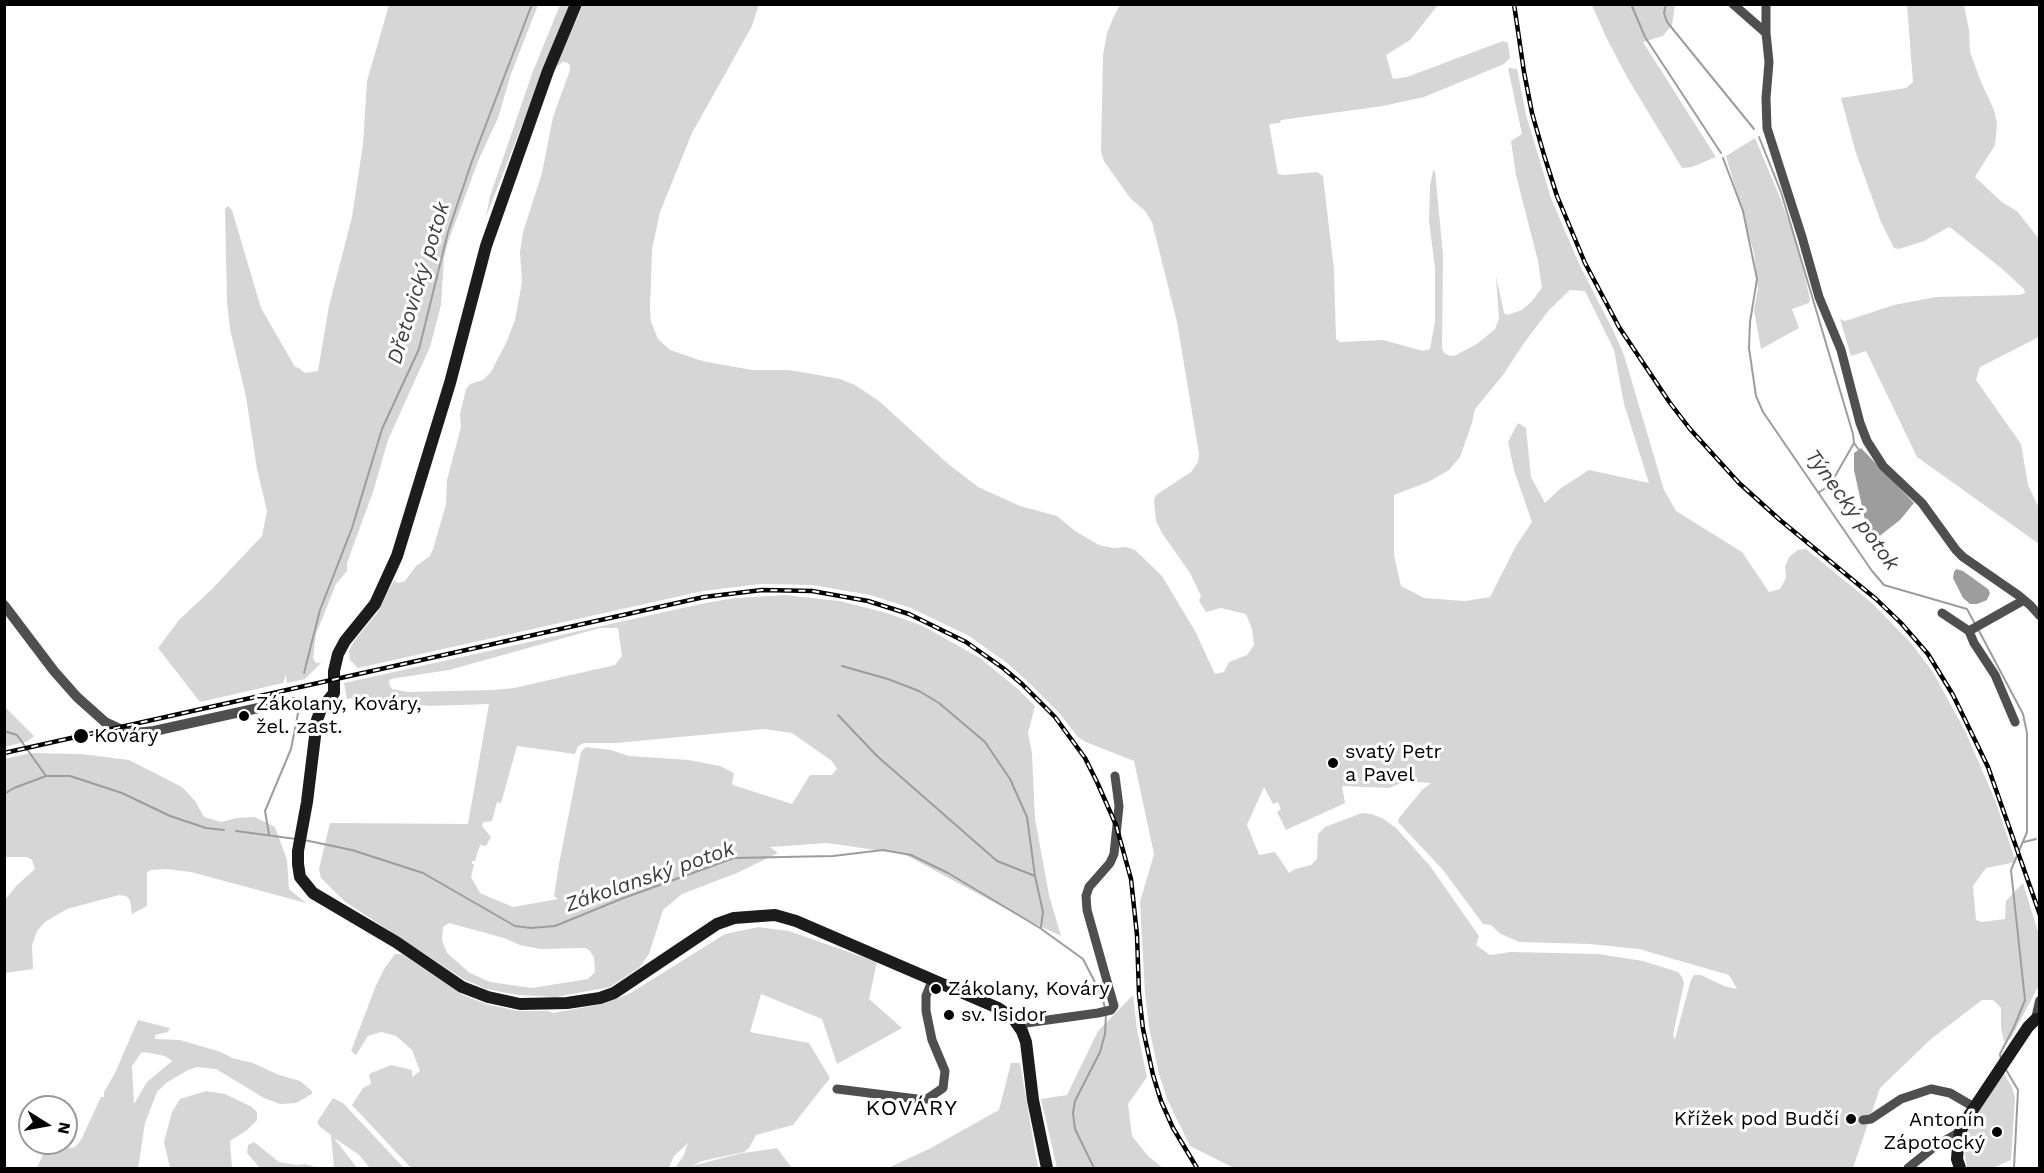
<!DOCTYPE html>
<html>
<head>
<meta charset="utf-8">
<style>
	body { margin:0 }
	#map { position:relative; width:2044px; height:1173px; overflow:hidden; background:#fff; font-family:"Work Sans",sans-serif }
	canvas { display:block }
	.frame { position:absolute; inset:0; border:6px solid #000; pointer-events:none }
	.north { position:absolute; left:18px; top:1095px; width:60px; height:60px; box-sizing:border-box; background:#fff; border:2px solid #999; border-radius:50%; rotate:101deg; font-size:16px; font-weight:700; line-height:24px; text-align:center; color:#000 }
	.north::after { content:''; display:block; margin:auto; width:21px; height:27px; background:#000; clip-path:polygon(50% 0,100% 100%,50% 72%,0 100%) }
</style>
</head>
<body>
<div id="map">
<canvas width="2044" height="1173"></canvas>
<div class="frame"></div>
<div class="north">N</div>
</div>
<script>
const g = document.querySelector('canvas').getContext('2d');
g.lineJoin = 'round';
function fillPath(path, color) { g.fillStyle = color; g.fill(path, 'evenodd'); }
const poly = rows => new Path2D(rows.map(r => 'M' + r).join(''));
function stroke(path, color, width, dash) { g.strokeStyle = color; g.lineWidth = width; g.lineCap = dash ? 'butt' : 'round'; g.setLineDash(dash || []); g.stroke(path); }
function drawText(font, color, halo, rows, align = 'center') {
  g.font = font + ' "Work Sans",sans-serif'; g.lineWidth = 6; g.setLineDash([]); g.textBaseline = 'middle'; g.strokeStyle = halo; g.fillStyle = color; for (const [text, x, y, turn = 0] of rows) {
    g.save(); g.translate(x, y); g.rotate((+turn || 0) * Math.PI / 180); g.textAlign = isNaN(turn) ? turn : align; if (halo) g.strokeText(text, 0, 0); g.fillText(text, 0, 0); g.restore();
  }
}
fillPath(poly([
	[759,4,752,26,692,133,660,212,652,249,650,310,651,322,658,339,670,350,702,361,752,370,789,370,807,373,840,379,855,385,879,401,947,463,978,487,1020,506,1057,516,1075,531,1099,545,1113,548,1126,547,1135,550,1162,576,1195,631,1215,674,1224,672,1229,662,1247,655,1254,645,1252,629,1246,614,1221,608,1206,612,1199,601,1201,596,1190,573,1162,533,1156,521,1154,500,1156,495,1191,472,1198,462,1199,454,1177,322,1152,222,1145,211,1130,198,1104,161,1101,152,1103,55,1107,33,1115,14,1120,5,1438,5,1410,40,1386,55,1393,79,1407,77,1503,41,1508,43,1510,58,1504,64,1424,97,1383,106,1281,120,1280,123,1269,124,1278,174,1285,175,1317,172,1323,176,1334,270,1336,339,1340,342,1383,340,1423,351,1430,349,1435,321,1435,268,1429,221,1430,186,1433,171,1435,171,1443,255,1442,348,1444,353,1450,356,1456,355,1477,344,1495,329,1499,319,1496,276,1504,313,1507,315,1522,310,1532,301,1542,288,1538,261,1516,175,1511,141,1522,134,1508,68,1517,69,1526,115,1551,198,1580,266,1613,330,1624,355,1664,490,1676,511,1742,552,1769,592,1780,589,1786,578,1785,566,1790,556,1798,550,1806,549,1872,603,1911,643,1933,672,1966,733,1995,800,2016,862,1986,868,1973,886,1976,920,1982,922,2005,919,2006,901,2023,883,2039,935,2039,985,2011,1038,2004,1042,2001,1028,2001,1008,1993,1000,1982,1000,1931,1039,1880,1088,1853,1168,1234,1168,1190,1146,1167,1099,1159,1074,1149,1028,1145,994,1140,902,1154,854,1134,761,1086,742,1078,737,1059,713,1026,680,1007,663,969,636,911,608,870,595,812,585,761,584,703,591,358,668,350,660,349,651,354,641,377,613,394,580,398,583,405,581,416,566,430,556,433,549,446,504,447,480,461,427,460,414,466,389,470,384,483,380,491,372,507,341,515,320,522,282,520,252,523,232,542,173,553,117,570,70,570,65,566,62,562,62,557,67,558,61,583,5],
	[1570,290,1585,291,1614,350,1624,404,1649,483,1589,470,1561,488,1545,503,1531,477,1526,428,1518,423,1508,442,1514,470,1532,522,1516,546,1490,597,1465,601,1424,598,1401,586,1394,555,1394,495,1428,482,1449,470,1460,457,1472,423,1475,409,1503,375,1524,343,1549,310],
	[1406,781,1431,783,1422,790,1399,818,1398,822,1443,870,1483,924,1491,925,1499,933,1519,942,1590,944,1639,949,1729,975,1737,989,1724,986,1701,975,1694,975,1691,980,1675,1039,1673,1035,1684,983,1682,977,1678,972,1643,961,1598,954,1511,952,1490,955,1476,945,1479,936,1430,866,1396,828,1382,818,1371,814,1362,813,1325,827,1318,834,1317,859,1311,865,1295,869,1289,873,1275,852,1259,855,1247,825,1264,787,1273,804,1278,802,1281,809,1277,812,1286,830,1345,803,1342,786,1389,788],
	[389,5,538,5,511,74,498,118,479,159,448,242,444,258,441,305,430,347,388,440,373,492,347,563,347,571,336,584,316,634,313,658,316,663,321,663,305,679,287,683,286,675,283,683,200,702,158,648,179,620,212,589,262,536,267,511,257,469,246,397,230,329,227,302,225,209,228,206,232,210,261,308,295,367,299,368,305,373,318,371,329,306,352,217,363,144,367,81],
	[560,5,569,5,486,217,490,196,532,74],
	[1592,5,1675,5,1672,25,1663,36,1643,42,1716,157,1692,167,1682,168,1627,77,1606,37],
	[1907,5,1964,5,1969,30,1970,52,1981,82,1994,110,1997,124,1995,145,1975,177,2003,203,2017,211,2039,239,2039,337,1980,367,1976,380,2021,444,2028,485,2039,508,2039,544,1917,457,1866,351,1851,356,1840,319,1845,321,1894,305,1936,297,2019,295,2025,293,2024,289,2001,268,1951,228,1949,227,1924,241,1899,249,1894,248,1881,222,1856,153,1841,98,1906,88,1913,82],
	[1755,138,1781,200,1798,248,1810,299,1809,303,1792,309,1799,328,1761,349,1754,310,1758,288,1754,253,1726,156],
	[785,595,840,601,887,613,923,626,980,658,1018,689,1035,706,1028,733,1032,753,1035,819,1049,895,1061,936,1025,919,904,854,827,843,770,847,778,853,737,873,682,894,663,910,649,954,639,968,610,987,556,997,518,995,486,989,463,979,344,901,321,878,319,869,330,823,468,824,489,704,429,706,374,698,360,697,347,699,344,683,705,603,736,598],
	[600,628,618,628,622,656,615,665,514,688,493,690,407,692,392,689,389,684,390,679,449,670],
	[764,729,792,733,832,761,837,769,832,775,810,775,792,804,733,785,732,783,734,773,720,766,689,760,629,756,611,750,586,747,581,752,559,864,554,896,558,899,513,907,480,893,471,877,474,864,472,864,472,861,475,861,480,845,486,846,491,837,482,826,483,822,492,821,497,802,501,803,517,746,575,754,578,746,584,743,616,743],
	[449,923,504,938,520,945,540,949,585,948,589,950,594,957,595,972,588,979,532,988,490,982,470,973,447,953,442,940,443,927],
	[4,706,34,736,28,741,5,747],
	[31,753,81,754,129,760,182,787,195,801,204,817,221,822,237,818,255,817,275,827,287,860,289,889,306,903,191,872,167,869,151,870,147,872,147,906,132,914,130,900,126,896,119,895,67,909,45,922,37,931,32,945,33,969,5,973,5,900,16,886,35,869,32,860,27,857,5,857,4,759],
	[758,927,789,931,877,962,869,999,902,1028,837,1064,822,1019,761,994,750,1032,809,1043,830,1078,793,1125,756,1135,749,1148,744,1152,702,1161,692,1166,738,1154,777,1148,792,1168,690,1168,691,1167,688,1168,675,1168,684,1155,688,1143,674,1156,669,1168,411,1168,352,1105,363,1088,371,1084,369,1075,371,1073,391,1065,412,1070,412,1077,420,1071,412,1050,396,1036,389,1034,381,1032,368,1036,356,1055,351,1051,375,988,384,969,395,954,402,954,463,995,486,1004,518,1011,548,1011,553,1013,603,1004,629,994,725,934],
	[1133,995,1137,1030,1147,1077,1128,1104,1132,1136,1148,1156,1163,1168,1057,1168,1041,1099,1067,1095,1098,1031],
	[138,1020,170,1028,168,1032,155,1035,155,1039,180,1040,221,1052,232,1058,253,1063,279,1075,300,1081,312,1091,312,1094,296,1103,280,1104,264,1098,216,1069,197,1067,188,1070,166,1083,157,1092,145,1123,138,1168,37,1168,48,1143,61,1143,70,1148,75,1147,81,1140,101,1097,104,1097,104,1092,115,1073],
	[145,1052,165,1056,172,1061,147,1082,134,1104,132,1066,141,1053],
	[1011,1063,1020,1063,1038,1168,888,1168,929,1149,999,1110],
	[2003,1072,2012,1087,2015,1098,2011,1160,1995,1167,1967,1168,1964,1148,1968,1133,1966,1131],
	[206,1091,225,1094,252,1107,257,1112,257,1120,247,1130,230,1141,232,1168,170,1168,164,1142,172,1112,180,1099],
	[333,1098,343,1103,404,1168,370,1168,358,1154,334,1138,357,1168,334,1168,331,1135,319,1126,317,1122],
	[254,1142,279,1162,297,1165,305,1164,319,1168,260,1168,247,1153,248,1145]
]), '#d6d6d6');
fillPath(poly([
	[1861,448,1914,503,1900,520,1877,538,1870,533,1865,520,1854,470,1854,453],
	[1956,569,1963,571,1988,589,1990,593,1987,600,1977,604,1970,604,1963,598,1953,578,1954,572]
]), '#9d9d9d');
stroke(poly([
	[1631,4,1645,37,1721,153],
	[1666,4,1664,13,1667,22,1754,129],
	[1759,137,1781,192,1853,434,1854,443,1830,485,1818,493],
	[1723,158,1743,211,1757,279,1750,322,1749,348,1756,396,1763,412,1872,571,1884,585,1967,609,1975,624],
	[1854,443,1859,450],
	[1978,629,2023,714,2027,733,2027,832,2011,870,2025,1000,2014,1027,2000,1054,2001,1060],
	[842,666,888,679,919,691,939,703,985,742,1010,779,1027,817,1035,876,1043,912,1041,927],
	[304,673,320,610,352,528,382,429,419,349,448,232,472,161,532,4],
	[838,715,877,756,997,861,1035,876],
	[4,731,17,735,46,776],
	[4,794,14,788,46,776,70,776,122,793,170,816,206,828,224,830],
	[236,831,296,839],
	[269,834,265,811,291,749,299,708],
	[304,840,352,850,423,873,515,926,531,928,555,926,621,899,734,858,833,856,883,850,911,855,948,873,1040,928,1083,959,1102,996,1105,1008],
	[2024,842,2036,839],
	[2005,1068,2018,1090,2014,1168],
	[1094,1168,1075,1129,1073,1113,1075,1101,1100,1052,1105,1034,1106,1013]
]), '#9d9d9d', 2);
stroke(poly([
	[1733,4,1766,33],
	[1766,4,1766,33,1769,62,1766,98,1767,128,1802,237,1819,297,1841,350,1860,423,1867,441,1883,466,1922,503,1956,550,1963,557,2018,595,2030,605,2040,616],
	[1942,613,1969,631,2024,600],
	[1969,631,1974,643,1995,675,2015,722],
	[1019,1024,1098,1013,1111,1010,1114,1006,1087,910,1086,896,1089,887,1110,863,1114,854,1119,806,1115,776],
	[837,1089,917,1099,927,1099,943,1088,945,1071,932,1040,926,1011,926,996,932,981],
	[1863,1120,1871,1119,1901,1099,1931,1089,1950,1093,1974,1107],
	[1908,1168,1934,1147,1960,1132]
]), '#4f4f4f', 9);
stroke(poly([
	[4,605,54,671,77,697,105,722,124,731,135,733,154,731,281,703,296,702,321,709],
	[2036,1019,2040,1001]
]), '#4f4f4f', 10);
stroke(poly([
	[576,4,548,71,486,246,450,383,397,556,375,604,345,641,338,654,334,671,334,693,321,709,317,720,307,802,298,851,298,864,300,877,313,893,396,942,462,987,488,997,520,1004,567,1003,600,998,614,993,717,924,734,918,775,915,796,921,998,1008,1013,1018,1022,1031,1026,1042,1033,1100,1047,1168],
	[1960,1168,1957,1159,1958,1147,1960,1132,1966,1120,2028,1027,2036,1019,2040,1020]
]), '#1c1c1c', 12);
const rail = poly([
	[1514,4,1524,72,1532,113,1544,155,1557,196,1585,263,1619,327,1670,403,1690,429,1739,483,1780,520,1876,599,1901,623,1928,654,1953,695,1988,767,2040,915],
	[4,753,704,597,762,590,812,591,868,601,909,614,966,642,1003,668,1022,684,1055,717,1085,758,1097,782,1116,825,1131,879,1137,935,1139,994,1143,1029,1153,1075,1161,1101,1173,1128,1197,1168]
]);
stroke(rail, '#000', 4.5);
stroke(rail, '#fff', 2, [7]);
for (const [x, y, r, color] of [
	[244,716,6,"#000"],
	[81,736,8,"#000"],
	[1333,763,6,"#000"],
	[936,989,6,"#000"],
	[949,1015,6,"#000"],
	[1851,1119,6,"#000"],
	[1997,1132,6,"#000"]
]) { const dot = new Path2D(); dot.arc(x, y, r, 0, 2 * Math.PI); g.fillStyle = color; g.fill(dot); stroke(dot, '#fff', 2); }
drawText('20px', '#000', '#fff', [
	["Zákolany, Kováry,",256,704],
	["žel. zast.",256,727],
	["Kováry",94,736],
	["svatý Petr",1345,752],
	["a Pavel",1345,775],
	["Zákolany, Kováry",948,989],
	["sv. Isidor",961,1015],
	["Křížek pod Budčí",1839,1119,"right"],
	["Antonín",1985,1120,"right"],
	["Zápotocký",1985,1143,"right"]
], 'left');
drawText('italic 21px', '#3e3e3e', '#fff', [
	["Dřetovický potok",419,283,-73],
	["Týnecký potok",1852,510,54],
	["Zákolanský potok",650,877,-19]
]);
g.letterSpacing = '1.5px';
drawText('22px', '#000', '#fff', [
	["KOVÁRY",912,1109]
]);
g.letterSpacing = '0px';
</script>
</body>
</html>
